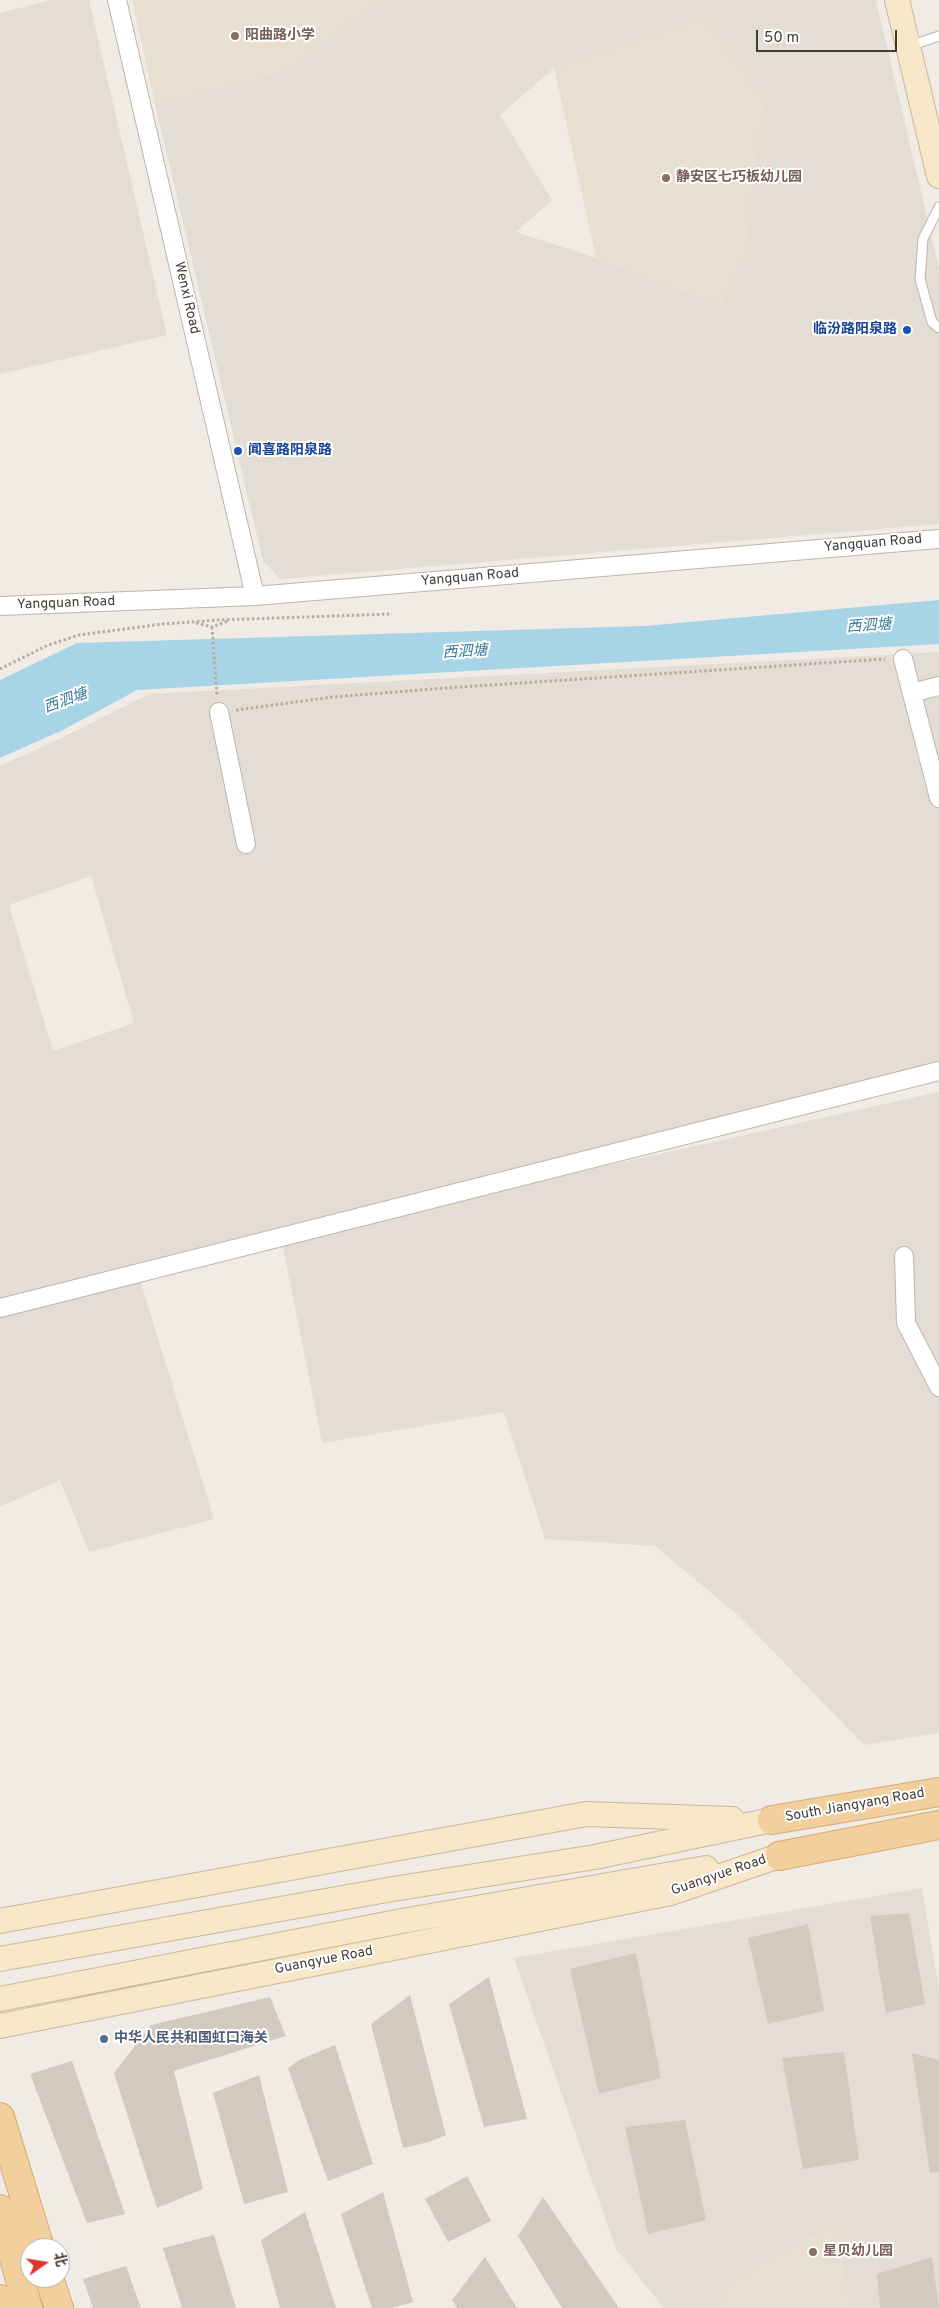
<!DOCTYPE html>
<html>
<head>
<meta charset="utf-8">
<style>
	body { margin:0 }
	#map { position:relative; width:939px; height:2308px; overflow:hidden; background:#f0ece5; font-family:Overpass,"Noto Sans SC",sans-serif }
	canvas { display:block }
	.north { position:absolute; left:20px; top:2238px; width:50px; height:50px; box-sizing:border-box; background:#fff; border:1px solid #b3b1af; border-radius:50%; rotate:77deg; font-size:14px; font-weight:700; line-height:20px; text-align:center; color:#423c36 }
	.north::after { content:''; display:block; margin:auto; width:18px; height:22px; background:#e0332c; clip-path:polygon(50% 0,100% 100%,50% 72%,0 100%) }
	.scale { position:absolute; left:756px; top:30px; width:141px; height:22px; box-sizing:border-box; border:2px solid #423c36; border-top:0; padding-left:6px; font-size:15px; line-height:18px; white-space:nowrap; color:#423c36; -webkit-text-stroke:4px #fff; paint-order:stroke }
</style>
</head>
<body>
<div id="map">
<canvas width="939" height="2308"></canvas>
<div class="north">北</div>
<div class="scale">50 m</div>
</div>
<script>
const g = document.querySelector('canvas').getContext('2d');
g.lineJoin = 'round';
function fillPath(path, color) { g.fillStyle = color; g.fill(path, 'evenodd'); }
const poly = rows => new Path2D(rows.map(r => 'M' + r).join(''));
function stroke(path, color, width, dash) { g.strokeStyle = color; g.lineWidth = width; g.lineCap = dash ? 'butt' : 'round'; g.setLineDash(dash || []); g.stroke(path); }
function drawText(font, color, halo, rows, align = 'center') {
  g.font = font + ' Overpass,"Noto Sans SC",sans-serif'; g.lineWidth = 4; g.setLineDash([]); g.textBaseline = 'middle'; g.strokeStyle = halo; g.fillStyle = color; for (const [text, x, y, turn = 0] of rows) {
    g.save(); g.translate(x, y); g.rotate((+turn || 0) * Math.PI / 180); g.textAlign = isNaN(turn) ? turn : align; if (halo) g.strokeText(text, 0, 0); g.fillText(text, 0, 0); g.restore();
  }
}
fillPath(poly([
	[51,0,89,0,167,335,0,374,0,13],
	[377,0,876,0,939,268,939,524,280,579,263,561,155,104,282,72],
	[554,68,722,305,596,258,516,232,552,200,500,115],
	[939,652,939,1081,135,1264,214,1519,89,1552,60,1480,0,1507,0,766,53,742,149,694],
	[91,876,134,1023,53,1051,9,905],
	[939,1092,939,1733,864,1745,740,1617,655,1546,545,1539,504,1412,322,1443,281,1238],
	[922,1888,939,1989,939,2308,849,2308,836,2224,738,2279,714,2308,664,2308,616,2249,514,1958]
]), '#e4ddd4');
fillPath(poly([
	[132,0,377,0,282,72,155,104],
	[706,17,764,101,745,255,722,305,596,258,554,68],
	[836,2224,849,2308,714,2308,738,2279]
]), '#e8dfd1');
fillPath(poly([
	[939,600,939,644,137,690,63,730,0,758,0,680,77,643,644,626]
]), '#a8d4e7');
fillPath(poly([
	[909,1913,925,2004,886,2013,870,1916],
	[808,1924,824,2011,768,2024,748,1938],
	[636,1953,661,2078,599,2094,570,1969],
	[489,1977,527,2119,484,2127,449,2004],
	[410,1995,446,2135,429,2142,403,2148,371,2024],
	[270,1997,286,2036,174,2071,203,2189,157,2208,114,2073,151,2025],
	[335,2045,373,2164,328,2181,288,2068,299,2060],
	[844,2052,859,2160,803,2169,782,2058],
	[912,2053,939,2060,939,2172,930,2173],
	[72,2061,125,2214,87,2223,30,2074],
	[259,2075,288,2192,244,2204,213,2093],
	[685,2120,706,2220,648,2234,625,2127],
	[467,2176,491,2221,448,2242,425,2199],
	[383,2192,413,2302,391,2308,372,2308,341,2214],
	[543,2197,619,2308,562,2308,518,2236],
	[305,2212,336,2308,280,2308,261,2240],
	[214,2235,236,2308,182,2308,163,2248],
	[485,2257,517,2308,457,2308,452,2300],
	[932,2257,939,2308,880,2308,877,2274],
	[126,2266,141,2308,93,2308,83,2279]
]), '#d4c9bf');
const lane = poly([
	[909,46,939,36],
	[939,207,923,239,920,279,932,322,939,328]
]);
const street = poly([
	[117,0,255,596],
	[0,606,255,596,939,539],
	[903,659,939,798],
	[912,693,939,686],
	[219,712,246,844],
	[904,1256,906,1323,939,1387],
	[0,1308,939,1071]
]);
const secondary = poly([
	[897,0,939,176],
	[0,1921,586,1814,732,1819],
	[0,1959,393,1889,595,1857,772,1820],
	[0,1999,402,1921,706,1868],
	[0,2026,671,1893,779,1856]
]);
const primary = poly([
	[772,1820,939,1792],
	[779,1856,939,1825],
	[0,2117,40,2248],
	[0,2209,28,2308],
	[49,2278,59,2308],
	[0,2299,3,2308]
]);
stroke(lane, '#beb5ac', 11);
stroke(street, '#beb5ac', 20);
stroke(secondary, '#cbb99a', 26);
stroke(primary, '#d5ab6f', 30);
stroke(poly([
	[196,623,212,627,228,621],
	[212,627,217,696],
	[0,669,48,645,79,635,163,624,218,620,392,614],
	[236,710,333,697,445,688,885,659]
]), '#bbac9c', 3, [2.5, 2.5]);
stroke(lane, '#fff', 9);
stroke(street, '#fff', 18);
stroke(secondary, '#f8e7c8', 24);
stroke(primary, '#f2d09d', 28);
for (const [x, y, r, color] of [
	[235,36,5,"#8d6e63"],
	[666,178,5,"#8d6e63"],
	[907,330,5,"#1a4fb4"],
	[238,451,5,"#1a4fb4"],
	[104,2039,5,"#5c6f8a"],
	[813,2252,5,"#8d6e63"]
]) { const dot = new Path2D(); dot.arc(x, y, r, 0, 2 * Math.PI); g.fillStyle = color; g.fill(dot); stroke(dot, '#fff', 2); }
drawText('bold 14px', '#785e54', '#fff', [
	["阳曲路小学",245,36],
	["静安区七巧板幼儿园",676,178],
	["星贝幼儿园",823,2252]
], 'left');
drawText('14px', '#423c36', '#fff', [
	["Wenxi Road",186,298,77],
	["Yangquan Road",873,544,-5],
	["Yangquan Road",470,578,-5],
	["Yangquan Road",66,604,-2],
	["South Jiangyang Road",855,1806,-10],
	["Guangyue Road",719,1876,-19],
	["Guangyue Road",324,1961,-11]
]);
drawText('bold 14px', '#164399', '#fff', [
	["临汾路阳泉路",897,330],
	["闻喜路阳泉路",248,451,"left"]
], 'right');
drawText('bold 14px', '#4e5e75', '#fff', [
	["中华人民共和国虹口海关",114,2039]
], 'left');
drawText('italic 15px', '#3a7c9a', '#fff', [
	["西泗塘",869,627,-4],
	["西泗塘",465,653,-4],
	["西泗塘",66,702,-20]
]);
</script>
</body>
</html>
